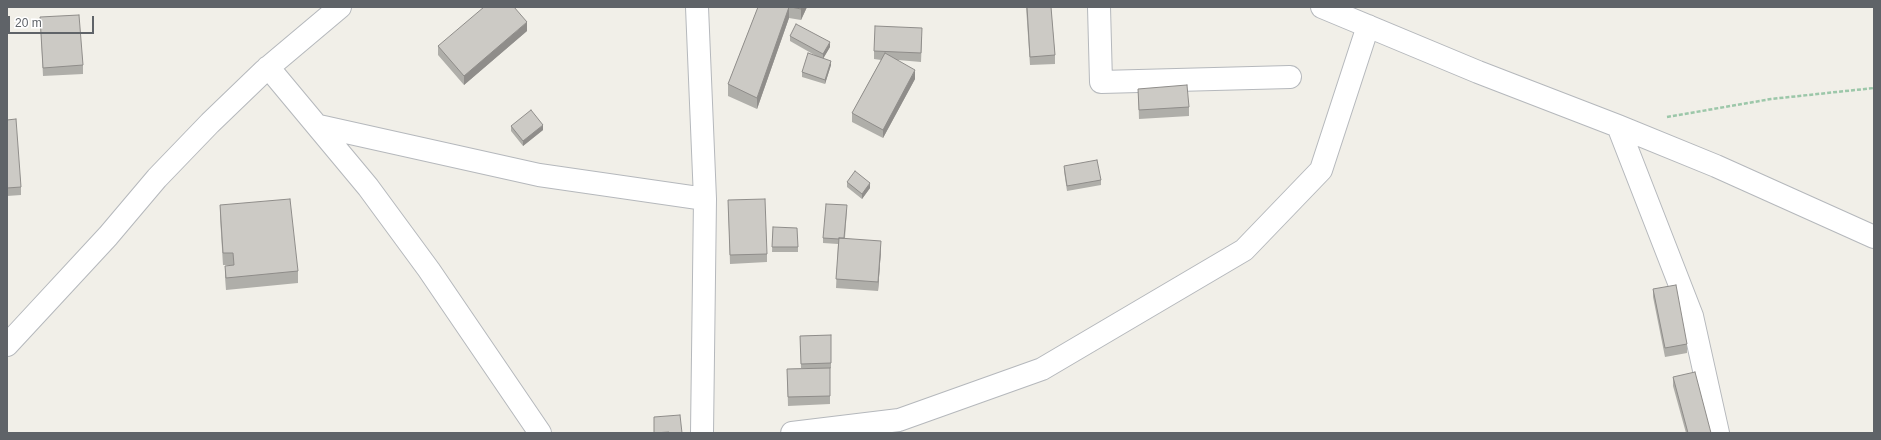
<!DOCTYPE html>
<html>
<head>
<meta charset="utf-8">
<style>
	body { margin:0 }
	#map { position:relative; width:1881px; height:440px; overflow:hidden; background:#f1efe8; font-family:Helvetica,sans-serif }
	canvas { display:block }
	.frame { position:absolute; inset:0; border:8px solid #5f6368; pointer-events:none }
	.scale { position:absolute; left:8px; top:16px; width:86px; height:18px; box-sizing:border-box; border:2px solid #5f6368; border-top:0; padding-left:5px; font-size:12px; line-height:14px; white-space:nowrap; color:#5f6368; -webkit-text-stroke:3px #fff; paint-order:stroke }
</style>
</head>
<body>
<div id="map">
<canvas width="1881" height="440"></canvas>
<div class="frame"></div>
<div class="scale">20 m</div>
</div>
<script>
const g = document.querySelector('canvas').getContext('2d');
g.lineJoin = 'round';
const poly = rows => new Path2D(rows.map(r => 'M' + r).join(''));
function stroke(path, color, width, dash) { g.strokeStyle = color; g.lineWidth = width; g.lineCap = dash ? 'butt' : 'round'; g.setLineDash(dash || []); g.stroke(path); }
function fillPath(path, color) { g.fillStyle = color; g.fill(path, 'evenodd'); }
const minor = poly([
	[697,7,705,199,702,433],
	[1099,7,1101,82,1290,77],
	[1322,7,1478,72,1618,126,1716,166,1874,237],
	[268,67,368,187,429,270,540,433],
	[319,126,539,175,705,199],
	[1618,126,1692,316,1718,433],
	[7,345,108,236,157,178,210,123,264,71,340,7],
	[792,433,899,420,1042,369,1244,250,1321,170,1368,26]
]);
stroke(minor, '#b5b8bc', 24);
stroke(poly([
	[1667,117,1771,99,1874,88]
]), '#9cc7a9', 2.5, [4, 2]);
stroke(minor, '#fff', 22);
fillPath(poly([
	[758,7,807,7,801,20,789,18,757,109,728,96,728,84],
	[1026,7,1051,7,1055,55,1055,64,1030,65],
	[40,17,83,65,83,74,43,76],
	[527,31,464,85,438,55,438,46],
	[790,36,830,47,823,58,831,65,825,84,802,77,802,72,818,57,790,41],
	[922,37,921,62,898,60,915,79,883,138,852,122,852,113,881,60,874,59,874,51],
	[1138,89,1189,107,1189,116,1139,119],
	[7,120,21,187,21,195,7,196],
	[511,126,543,130,523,146,511,131],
	[1064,166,1101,180,1101,185,1067,191,1064,171],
	[847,182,870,188,862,199,847,187],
	[728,200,767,254,767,262,730,264],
	[220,205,298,271,298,283,226,290,225,277,225,266,233,265,223,265,220,217],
	[847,209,845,238,881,250,878,291,836,288,838,244,823,243,823,238],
	[773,227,798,247,798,252,772,252],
	[1653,289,1687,344,1687,353,1665,357,1653,297],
	[831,335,831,368,830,368,830,404,788,406,787,369,820,368,801,368,800,336],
	[1673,377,1711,433,1686,433,1673,386]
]), '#afaea9');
fillPath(poly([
	[789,7,789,18,757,109,757,98],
	[801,7,807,7,801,20],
	[527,22,527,31,464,85,464,76],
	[830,42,830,47,823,59,823,54],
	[831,61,831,65,825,84,825,80],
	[915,70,915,79,883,138,883,130],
	[543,125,543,130,523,146,523,141],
	[870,183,870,188,862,199,862,194],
	[881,241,881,250,878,291,878,282]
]), '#8f8d8a');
const building = poly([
	[484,7,514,7,527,22,464,76,438,46,484,7],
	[758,7,789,7,757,98,728,84,758,7],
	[791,7,801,7,801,9,791,7],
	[1027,7,1051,7,1055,55,1030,57,1027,7],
	[79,15,83,65,43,68,40,17,79,15],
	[796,24,830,42,823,54,790,36,796,24],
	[875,26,922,28,921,53,874,51,875,26],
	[808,53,831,61,825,80,802,72,808,53],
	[885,53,915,70,883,130,852,113,885,53],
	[1187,85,1189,107,1139,110,1138,89,1187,85],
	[531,110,543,125,523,141,511,126,531,110],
	[16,119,21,187,7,188,7,120,16,119],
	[1097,160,1101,180,1067,186,1064,166,1097,160],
	[855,171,870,183,862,194,847,182,855,171],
	[290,199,298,271,226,278,225,266,234,265,233,253,223,253,220,205,290,199],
	[765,199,767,254,730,255,728,200,765,199],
	[826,204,847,205,844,238,839,238,839,239,823,238,826,204],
	[773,227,797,228,798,247,772,247,773,227],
	[839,238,881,241,878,282,836,279,839,238],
	[1676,285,1687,344,1665,348,1653,289,1676,285],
	[831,335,831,363,801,364,800,336,831,335],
	[830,368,830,396,788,397,787,369,830,368],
	[1695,372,1711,433,1688,433,1673,377,1695,372],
	[680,415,682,433,669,433,669,432,654,433,654,417,680,415]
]);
fillPath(building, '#cccac5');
stroke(building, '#8f8d8a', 1);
</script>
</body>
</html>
